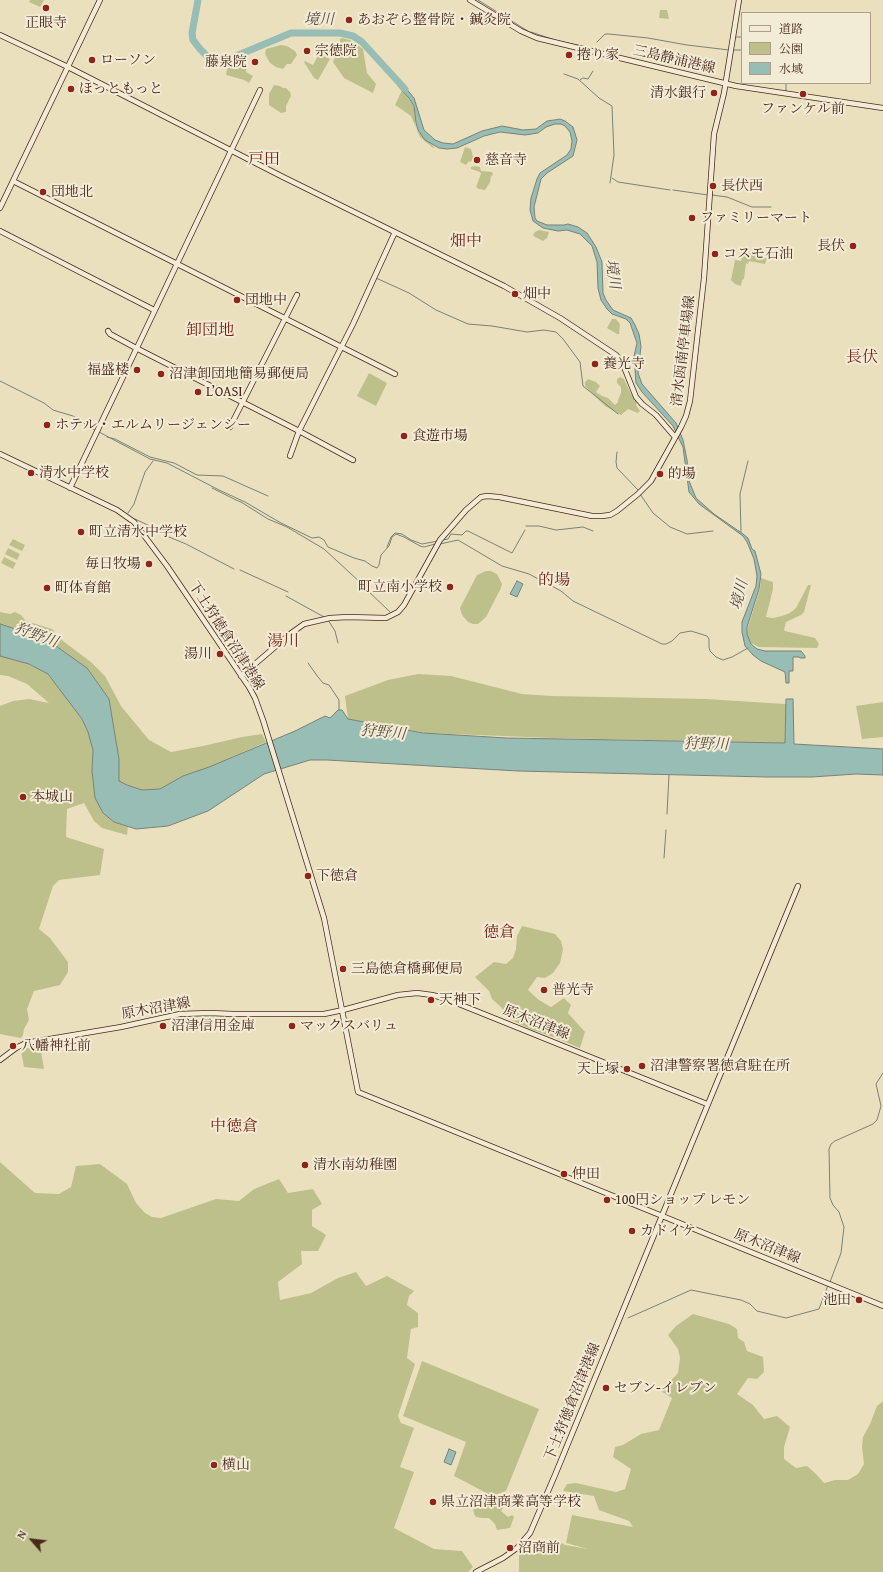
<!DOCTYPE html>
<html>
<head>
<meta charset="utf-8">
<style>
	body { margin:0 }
	#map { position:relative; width:883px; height:1572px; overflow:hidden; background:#ebe0be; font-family:"Gentium Book Plus","Noto Serif JP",serif }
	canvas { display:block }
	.legend { position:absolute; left:741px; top:12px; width:130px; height:72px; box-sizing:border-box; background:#f2ebd5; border:1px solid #af9d8b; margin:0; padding:5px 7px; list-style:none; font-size:12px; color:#4a281b }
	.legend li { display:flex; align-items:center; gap:8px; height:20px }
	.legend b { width:20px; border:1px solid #af9d8b }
	.north { position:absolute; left:12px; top:1520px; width:40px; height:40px; -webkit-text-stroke:3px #f2ebd5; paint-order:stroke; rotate:298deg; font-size:11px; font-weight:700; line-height:16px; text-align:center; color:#4a281b }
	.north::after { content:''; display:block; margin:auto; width:14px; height:18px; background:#4a281b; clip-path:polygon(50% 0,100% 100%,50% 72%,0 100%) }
</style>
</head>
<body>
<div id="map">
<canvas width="883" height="1572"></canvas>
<ul class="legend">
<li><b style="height:5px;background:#f2ebd5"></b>道路</li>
<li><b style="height:11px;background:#bec08c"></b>公園</li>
<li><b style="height:11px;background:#98bdb5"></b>水域</li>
</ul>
<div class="north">N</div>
</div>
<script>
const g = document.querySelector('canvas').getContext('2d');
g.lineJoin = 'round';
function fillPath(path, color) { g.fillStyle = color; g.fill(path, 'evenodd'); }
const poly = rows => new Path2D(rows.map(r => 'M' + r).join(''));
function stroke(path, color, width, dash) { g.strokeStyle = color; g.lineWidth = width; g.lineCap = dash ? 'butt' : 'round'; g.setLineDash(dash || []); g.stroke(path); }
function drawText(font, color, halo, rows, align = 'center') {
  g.font = font + ' "Gentium Book Plus","Noto Serif JP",serif'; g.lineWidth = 4; g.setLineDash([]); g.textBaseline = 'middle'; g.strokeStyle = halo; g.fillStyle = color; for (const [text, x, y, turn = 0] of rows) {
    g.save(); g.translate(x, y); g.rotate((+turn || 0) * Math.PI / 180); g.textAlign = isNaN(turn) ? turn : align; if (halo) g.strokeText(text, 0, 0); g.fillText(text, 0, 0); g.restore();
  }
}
fillPath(poly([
	[30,0,44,0,40,7,29,2],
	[660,10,667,10,669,19,659,18],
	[342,38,350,40,363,49,367,73,376,84,373,93,344,78,333,62,340,44,340,39],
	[281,45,287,46,295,51,297,55,291,64,287,64,283,69,276,67,270,63,265,54,266,49],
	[319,54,330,59,318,80,314,78,304,62,305,61,313,65],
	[236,63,247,66,246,72,253,76,249,83,244,80,226,75,227,69],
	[274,85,280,86,283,88,286,88,290,92,291,96,286,106,286,112,281,113,269,105,269,94],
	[402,90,409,99,415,109,415,123,417,130,435,148,433,148,420,137,411,116,395,105],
	[465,147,471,149,473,157,471,162,469,161,466,165,460,162],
	[475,166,480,167,481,171,492,172,493,175,491,176,490,182,485,190,479,189,476,187,481,174,480,172,471,169,471,167],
	[539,230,549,232,547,238,543,241,535,237,533,235,535,232],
	[743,252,766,255,767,258,765,264,749,261,748,264,746,263,744,279,742,280,741,286,735,284,731,280,735,260,741,261],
	[612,319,616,319,620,324,619,334,617,334,607,328],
	[369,373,387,383,376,406,357,396],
	[620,377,624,379,631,394,637,402,636,405,640,411,638,413,628,409,621,415,605,406,585,386,585,382,588,379,596,382,600,386,596,392,602,396,608,398,615,405,618,402,618,400,621,393,621,387,617,383,617,379],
	[13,539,25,545,22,551,9,545],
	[8,548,20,554,17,560,5,554],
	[4,557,16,563,13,569,1,563],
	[486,571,491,571,497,574,502,584,501,588,486,617,478,624,473,624,468,622,462,615,460,608,477,575],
	[761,578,773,582,773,589,766,617,773,618,782,616,790,613,796,608,808,585,811,585,804,612,801,615,786,622,784,630,785,631,815,638,819,644,817,648,759,647,751,643,747,634,748,627,760,589],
	[0,612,10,614,15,612,21,615,26,621,52,629,63,641,91,662,105,676,121,706,149,740,171,752,203,746,242,737,262,734,266,742,209,767,183,776,160,789,142,790,127,785,119,781,119,759,109,699,87,668,46,639,0,624],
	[0,656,29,664,48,674,62,692,82,719,88,732,93,750,92,771,95,798,103,813,114,822,128,826,127,835,102,828,94,821,84,803,67,809,66,837,104,849,100,875,59,880,53,886,39,929,50,938,68,962,68,972,60,985,34,991,27,1009,29,1020,24,1029,23,1035,21,1038,0,1034,0,706,13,701,29,699,49,703,27,684,8,676,0,675],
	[418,674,451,676,522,694,552,696,706,699,786,704,785,743,552,738,426,733,348,719,345,696,388,680],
	[883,702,883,737,862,739,856,706],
	[522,926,555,934,561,941,563,949,560,963,553,973,545,978,537,977,528,990,539,1000,551,1007,564,998,571,1005,568,1013,585,1032,580,1048,556,1038,530,1029,512,1020,504,1010,492,999,489,991,475,977,494,962,506,964,513,958,516,949,517,936],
	[40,1045,44,1069,24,1067,21,1050],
	[0,1162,35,1193,59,1194,71,1187,76,1166,100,1164,127,1184,136,1203,145,1213,152,1217,161,1218,216,1199,239,1201,254,1189,279,1179,288,1193,313,1189,322,1204,312,1210,312,1226,326,1235,318,1251,301,1251,302,1264,278,1282,280,1300,311,1293,338,1278,356,1272,366,1286,387,1276,414,1291,409,1296,407,1305,418,1313,418,1327,411,1329,407,1358,415,1364,398,1416,401,1423,414,1428,400,1467,414,1472,394,1528,434,1549,462,1551,473,1567,468,1572,0,1572],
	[693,1314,729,1324,737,1329,738,1338,744,1342,747,1351,763,1357,764,1372,757,1379,748,1378,737,1394,753,1405,764,1419,777,1416,790,1427,784,1447,784,1459,796,1468,807,1466,816,1474,824,1483,835,1480,848,1480,858,1474,864,1464,862,1447,863,1437,870,1424,877,1406,883,1401,883,1572,519,1572,519,1553,555,1539,565,1545,588,1549,566,1543,572,1515,633,1527,629,1521,599,1510,594,1496,563,1491,567,1484,576,1483,616,1492,625,1489,631,1469,613,1457,615,1447,623,1445,641,1434,659,1430,672,1398,661,1391,678,1373,680,1358,678,1349,668,1335,676,1326],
	[422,1361,539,1409,506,1491,492,1496,454,1476,466,1442,403,1416],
	[508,1495,509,1497,501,1511,508,1517,512,1515,514,1517,510,1528,497,1530,495,1524,489,1518,482,1518,476,1517,474,1514,473,1506,480,1501,497,1499]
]), '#bec08c');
const water = poly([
	[400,81,414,98,424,130,435,140,443,143,453,144,482,131,502,126,523,130,536,129,547,121,554,120,560,119,565,121,573,127,577,140,573,156,547,173,541,179,534,207,535,218,537,221,547,225,564,225,568,224,578,227,587,233,596,247,602,262,603,293,606,300,613,310,631,318,635,325,639,334,641,346,638,373,642,384,676,423,683,440,687,460,689,481,696,498,714,514,743,534,748,538,752,549,755,551,761,574,759,589,747,627,747,634,751,644,757,649,765,651,801,651,805,656,805,658,800,658,799,657,793,657,793,671,789,671,789,683,786,683,785,672,761,661,753,655,745,646,742,632,742,622,756,586,757,576,754,559,747,542,743,536,699,504,689,492,683,447,680,441,673,426,642,392,636,383,634,356,637,343,630,323,626,319,612,314,607,309,601,300,598,288,597,262,592,246,580,234,567,230,558,231,543,228,533,221,530,210,531,198,537,179,540,173,567,155,571,149,572,141,570,132,565,126,561,124,555,124,546,127,538,133,525,135,500,132,484,136,457,148,447,149,439,148,425,140,418,130,416,123,414,106,409,98,398,86,400,81],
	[517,581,523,584,517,597,510,594,517,581],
	[0,624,46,639,87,668,109,699,119,759,119,781,127,785,142,790,160,789,183,776,209,767,295,731,325,716,330,718,338,710,342,710,348,719,423,733,507,738,785,743,786,699,793,699,794,744,883,749,883,775,856,774,812,777,767,777,518,771,327,760,310,760,264,774,208,811,168,826,136,829,114,822,103,813,95,798,92,771,93,750,88,732,82,719,48,674,29,664,0,656,0,624],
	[449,1449,456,1452,451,1465,444,1462,449,1449]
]);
fillPath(water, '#98bdb5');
stroke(water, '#798177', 1);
stroke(poly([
	[478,0,531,33],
	[531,32,555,40],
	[736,37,742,37],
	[558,41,587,47],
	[597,42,605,34,609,34,648,38,687,45,729,50],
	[733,50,742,50],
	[564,74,578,79,599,98,612,106,614,155,610,183],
	[580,80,583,78,588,79,593,71],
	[786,83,786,91],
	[612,178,618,182,670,190],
	[673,190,708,195],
	[712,195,727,197,752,207,771,207],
	[376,278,409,293,436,310,468,324,492,326,527,332,544,330,556,332,563,339,580,362,583,386,618,414],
	[0,381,44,403,53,410,73,416,96,431],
	[99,432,150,459,167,463,219,490,245,502,281,523,312,538,319,537,324,540,328,547,354,558,365,561,372,566,377,568,379,565,381,555,389,546,392,537,396,534,404,537,420,546,424,547,435,544],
	[107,437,115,439,150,457,174,463,197,475,223,476,268,496],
	[617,452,616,462,617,468,639,491],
	[212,488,236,500,241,502,268,519,287,527,324,549,362,584],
	[640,494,653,513,670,527,687,534,713,531],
	[128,513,134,504,145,472,153,461],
	[135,519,154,528,164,535,186,544,234,569],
	[526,526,539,526,556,530,583,527,593,531],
	[741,532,740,494,748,461],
	[443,540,448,539,451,534,462,535,466,531,468,531,512,553,525,530],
	[440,544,458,540,502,566,529,574,561,591,573,601,662,644,666,644,672,641,680,633,691,631,707,636,709,639,709,647,710,651,716,657,723,660,732,657,748,648],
	[387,547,391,537,395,533,402,534,411,540,422,544,438,541],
	[240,570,288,592],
	[364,587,390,612],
	[286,596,324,617],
	[328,620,335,631,338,643],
	[308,663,318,677,323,683,329,685,339,700,339,710],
	[667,814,669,775],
	[664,858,666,830],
	[830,1282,841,1253,844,1227,839,1212,833,1205,830,1198,829,1149,831,1144,835,1141,873,1124,877,1120,881,1106,876,1084,883,1073],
	[628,1318,691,1290,741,1300,750,1304,757,1311,786,1318,819,1309,828,1285]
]), '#798177', 1);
stroke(poly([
	[198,0,192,33,193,40,200,49,210,59,224,61,291,33,340,33,353,36,362,42,405,89]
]), '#98bdb5', 7);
const secondary = poly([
	[470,0,521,31,537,38,736,86,883,108],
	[0,35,68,67,283,177,504,286,560,318,616,355,622,362,636,397,642,404,656,415,675,437],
	[13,181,395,374],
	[0,208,100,0],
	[0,231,154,310],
	[108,331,110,334,136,348,299,431,353,460],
	[230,427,297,295],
	[0,454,117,510,134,522,167,566,249,687,255,698,263,720,324,918,358,1092,883,1306],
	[290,456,299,431,353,324,395,232],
	[70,488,260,90],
	[241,676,290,634,304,624,330,618,348,617,386,618,398,612,404,605,440,540,466,510,481,497,487,496,499,497,592,516,602,516,610,515,617,511,638,494,651,481,681,427,686,416,690,401,704,278,714,134,724,93,739,0],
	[0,1060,16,1048,26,1043,121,1027,180,1014,210,1013,233,1014,324,1014,343,1010,398,995,417,993,432,995,444,998,707,1104],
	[476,1572,503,1558,517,1548,530,1533,555,1475,798,886]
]);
stroke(secondary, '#4a281b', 6);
stroke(secondary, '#f2ebd5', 4.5);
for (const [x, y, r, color] of [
	[46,8,4,"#8f2418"],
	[349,20,4,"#8f2418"],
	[307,51,4,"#8f2418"],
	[569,55,4,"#8f2418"],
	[92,60,4,"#8f2418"],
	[255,62,4,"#8f2418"],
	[71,89,4,"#8f2418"],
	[714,93,4,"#8f2418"],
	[803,94,4,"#8f2418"],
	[477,160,4,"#8f2418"],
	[713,186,4,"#8f2418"],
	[43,192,4,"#8f2418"],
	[692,218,4,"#8f2418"],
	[853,246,4,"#8f2418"],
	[715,254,4,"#8f2418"],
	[515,294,4,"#8f2418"],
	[237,300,4,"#8f2418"],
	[595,364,4,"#8f2418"],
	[137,370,4,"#8f2418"],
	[161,374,4,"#8f2418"],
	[198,392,4,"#8f2418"],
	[47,425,4,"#8f2418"],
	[404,436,4,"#8f2418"],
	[31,473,4,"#8f2418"],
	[660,474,4,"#8f2418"],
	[81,532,4,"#8f2418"],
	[149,564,4,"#8f2418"],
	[450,587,4,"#8f2418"],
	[47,588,4,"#8f2418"],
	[220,654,4,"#8f2418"],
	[23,797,4,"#8f2418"],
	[308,876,4,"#8f2418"],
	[343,969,4,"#8f2418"],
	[544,990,4,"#8f2418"],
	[431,1000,4,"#8f2418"],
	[163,1026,4,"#8f2418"],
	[292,1026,4,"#8f2418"],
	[13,1046,4,"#8f2418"],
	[642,1066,4,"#8f2418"],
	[627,1069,4,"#8f2418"],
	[305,1165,4,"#8f2418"],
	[564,1174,4,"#8f2418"],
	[607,1200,4,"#8f2418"],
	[632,1231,4,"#8f2418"],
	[859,1300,4,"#8f2418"],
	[606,1388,4,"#8f2418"],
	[214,1465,4,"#8f2418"],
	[433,1502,4,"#8f2418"],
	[510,1548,4,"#8f2418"]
]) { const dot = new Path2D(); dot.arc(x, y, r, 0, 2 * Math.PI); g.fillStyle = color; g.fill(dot); stroke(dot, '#f2ebd5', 1.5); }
drawText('14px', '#4a281b', '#f2ebd5', [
	["あおぞら整骨院・鍼灸院",357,20],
	["正眼寺",46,23,"center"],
	["宗徳院",315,51],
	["捲り家",577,55],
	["ローソン",100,60],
	["藤泉院",247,62,"right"],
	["ほっともっと",79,89],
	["清水銀行",706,93,"right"],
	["ファンケル前",803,109,"center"],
	["慈音寺",485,160],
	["長伏西",721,186],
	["団地北",51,192],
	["ファミリーマート",700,218],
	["長伏",845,246,"right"],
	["コスモ石油",723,254],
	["畑中",523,294],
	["団地中",245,300],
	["養光寺",603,364],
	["福盛楼",129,370,"right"],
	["沼津卸団地簡易郵便局",169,374],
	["L’OASI",206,392],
	["ホテル・エルムリージェンシー",55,425],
	["食遊市場",412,436],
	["清水中学校",39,473],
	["的場",668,474],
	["町立清水中学校",89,532],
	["毎日牧場",141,564,"right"],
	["町立南小学校",442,587,"right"],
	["町体育館",55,588],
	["湯川",212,654,"right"],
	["本城山",31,797],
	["下徳倉",316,876],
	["三島徳倉橋郵便局",351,969],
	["普光寺",552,990],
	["天神下",439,1000],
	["沼津信用金庫",171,1026],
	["マックスバリュ",300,1026],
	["八幡神社前",21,1046],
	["沼津警察署徳倉駐在所",650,1066],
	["天上塚",619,1069,"right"],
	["清水南幼稚園",313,1165],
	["仲田",572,1174],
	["100円ショップ レモン",615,1200],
	["カドイケ",640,1231],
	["池田",851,1300,"right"],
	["セブン-イレブン",614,1388],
	["横山",222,1465],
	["県立沼津商業高等学校",441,1502],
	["沼商前",518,1548]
], 'left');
drawText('14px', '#4a281b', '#f2ebd5', [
	["三島静浦港線",674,60,13],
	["清水函南停車場線",684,351,-83],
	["下土狩徳倉沼津港線",226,636,57],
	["原木沼津線",156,1009,-10],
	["原木沼津線",536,1023,22],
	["原木沼津線",767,1247,22],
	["下土狩徳倉沼津港線",573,1402,-68]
]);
drawText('italic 15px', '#5e4d42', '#f2ebd5', [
	["境川",319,20],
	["境川",612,274,82],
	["境川",740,595,-75],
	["狩野川",36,636,20],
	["狩野川",383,733,5],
	["狩野川",706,745,1]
]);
drawText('16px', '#7a1f14', '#f2ebd5', [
	["戸田",264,160],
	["畑中",466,242],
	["卸団地",210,331],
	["長伏",862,358],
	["的場",554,581],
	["湯川",283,642],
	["徳倉",499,933],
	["中徳倉",234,1127]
]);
</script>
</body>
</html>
